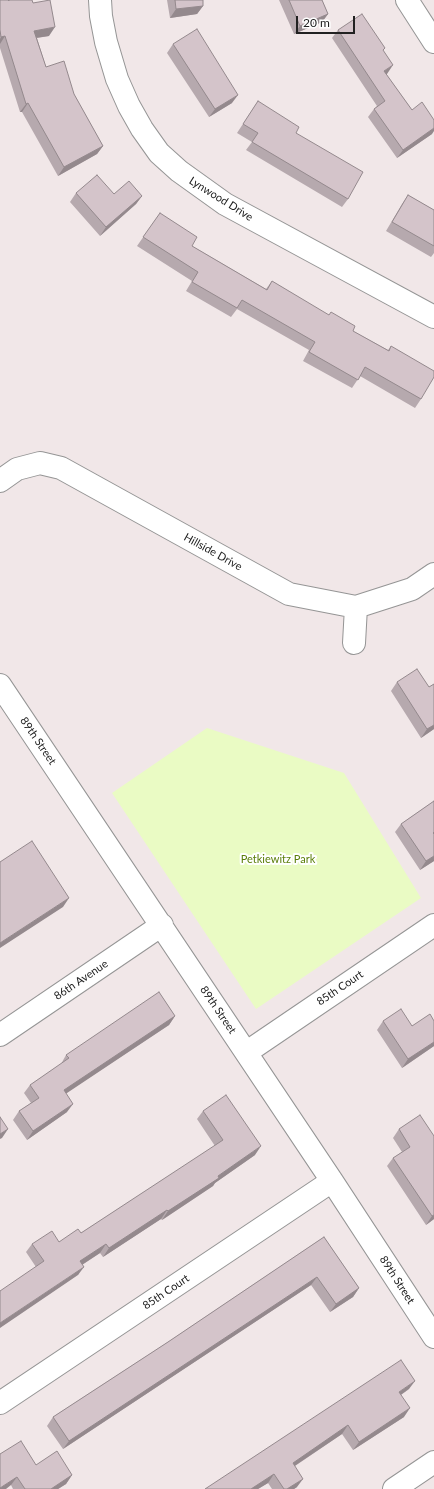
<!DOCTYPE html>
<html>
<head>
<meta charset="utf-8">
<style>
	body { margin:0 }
	#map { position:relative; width:434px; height:1489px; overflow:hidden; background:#f1e7e8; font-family:Lato,sans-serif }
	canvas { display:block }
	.scale { position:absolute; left:296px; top:16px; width:59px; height:18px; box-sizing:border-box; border:2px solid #212121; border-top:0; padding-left:5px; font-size:12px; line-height:14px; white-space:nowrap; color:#212121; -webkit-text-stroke:3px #fff; paint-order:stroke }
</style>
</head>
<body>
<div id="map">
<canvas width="434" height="1489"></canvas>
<div class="scale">20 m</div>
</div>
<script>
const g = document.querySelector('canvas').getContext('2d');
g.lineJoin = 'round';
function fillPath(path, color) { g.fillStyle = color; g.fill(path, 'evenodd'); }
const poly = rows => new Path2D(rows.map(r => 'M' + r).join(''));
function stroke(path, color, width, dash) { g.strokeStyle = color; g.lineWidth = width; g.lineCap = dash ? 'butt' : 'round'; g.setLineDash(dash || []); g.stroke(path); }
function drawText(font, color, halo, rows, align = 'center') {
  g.font = font + ' Lato,sans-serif'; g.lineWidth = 4; g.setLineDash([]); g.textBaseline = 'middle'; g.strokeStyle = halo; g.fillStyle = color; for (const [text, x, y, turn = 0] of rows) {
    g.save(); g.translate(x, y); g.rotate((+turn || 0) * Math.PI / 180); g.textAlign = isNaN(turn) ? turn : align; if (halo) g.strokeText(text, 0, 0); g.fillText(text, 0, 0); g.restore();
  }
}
fillPath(poly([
	[207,728,344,773,421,898,256,1009,112,793]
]), '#eafbc4');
const minor = poly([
	[100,0,101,16,106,42,117,79,129,106,142,129,159,153,179,171,225,204,434,317],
	[407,0,434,42],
	[0,481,17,469,40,463,61,468,289,594,356,607,412,589,434,574],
	[354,643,356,607],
	[0,685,332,1181,434,1337],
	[0,1035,162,925],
	[247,1052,434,925],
	[0,1403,332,1181],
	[394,1489,434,1462]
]);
stroke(minor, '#959595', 24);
stroke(minor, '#fff', 22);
fillPath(poly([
	[0,0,33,3,49,36,37,38,46,67,74,94,103,146,97,154,58,176,22,112,20,112,0,48],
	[167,0,203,0,203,6,197,14,170,18],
	[279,0,322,0,328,14,322,22,294,34],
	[338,30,383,50,386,74,412,110,432,134,397,158,368,117,374,109,377,106,332,38],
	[173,44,232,103,209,117,167,53],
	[258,101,296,133,348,199,342,207,246,150,252,142,237,133],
	[76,193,142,196,136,204,100,236,70,202],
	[408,195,434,210,434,253,431,257,386,231,402,204],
	[160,213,192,246,266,289,272,281,353,331,388,350,391,346,421,399,415,408,360,376,352,388,303,361,309,350,237,309,231,317,186,291,192,281,137,246],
	[397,682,429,687,434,684,434,729,421,738,391,691],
	[434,801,434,861,420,870,395,832,401,824],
	[175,1016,169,1025,66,1093,67,1112,27,1140,13,1120,19,1111,31,1103,24,1093,30,1085,61,1064,66,1055],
	[383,1021,412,1026,434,1021,434,1046,402,1068,377,1030],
	[203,1111,255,1155,215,1183,213,1186,162,1220,161,1219,103,1257,100,1253,82,1265,78,1275,36,1267,26,1252,32,1244,59,1242,81,1233,215,1146,197,1119],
	[399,1129,434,1136,434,1219,426,1225,387,1166,393,1158,402,1152,393,1138],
	[324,1237,359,1288,353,1297,330,1312,311,1285,63,1449,47,1426,53,1417,168,1342],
	[409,1389,401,1395,404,1417,353,1450,342,1434,295,1466,297,1487,294,1489,272,1489,268,1483,258,1489,205,1489],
	[0,1454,36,1465,72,1475,66,1484,58,1489,13,1489,11,1485]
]), '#b6a9ae');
fillPath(poly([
	[203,6,197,14,170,18,176,9],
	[328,14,322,22,294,34,300,26],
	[55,27,49,36,28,39,34,31],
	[5,36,0,44,0,39,1,37],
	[393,65,387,74,378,79,384,71],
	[238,95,232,103,209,117,215,109],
	[28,103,22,112,20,112,26,104],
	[434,128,434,131,432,134,397,158,403,150],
	[103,146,97,154,58,176,64,167],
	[142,196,136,204,100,236,106,227],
	[434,725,434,729,421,738,427,729],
	[434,856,434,861,420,870,426,861],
	[69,898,63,907,0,948,0,943],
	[175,1016,169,1025,58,1099,64,1090],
	[434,1042,434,1046,402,1068,408,1059],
	[73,1104,67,1112,27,1140,33,1131],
	[8,1129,2,1138,0,1139,0,1134],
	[261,1146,255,1155,215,1183,213,1186,162,1220,168,1211],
	[167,1210,161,1219,103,1257,109,1248],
	[434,1215,434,1219,426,1225,432,1216],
	[106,1244,100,1253,74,1270,80,1261],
	[84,1267,78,1275,0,1328,0,1323],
	[317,1277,311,1285,63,1449,69,1441],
	[359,1288,353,1297,330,1312,336,1304],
	[415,1381,409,1389,393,1400,399,1392],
	[410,1408,404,1417,353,1450,359,1442],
	[348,1425,342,1434,287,1471,293,1463],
	[274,1474,268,1483,258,1489,251,1489],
	[72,1475,66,1484,58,1489,51,1489],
	[17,1477,11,1485,6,1489,0,1489,0,1488],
	[303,1479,297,1487,294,1489,287,1489]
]), '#94898d');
const building = poly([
	[0,0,8,0,9,1,9,0,32,0,33,3,50,0,55,27,34,31,46,67,64,61,74,94,103,146,64,167,28,103,26,104,5,36,1,37,0,30,0,0],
	[175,0,203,0,203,6,176,9,175,0],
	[289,0,322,0,328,14,300,26,289,0],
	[362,14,385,48,383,50,393,65,384,71,412,110,422,102,434,120,434,128,403,150,374,109,385,101,338,30,362,14],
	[197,29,238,95,215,109,173,44,197,29],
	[258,101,299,127,296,133,363,172,348,199,252,142,258,133,243,124,258,101],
	[97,175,114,194,129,181,142,196,106,227,76,193,97,175],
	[408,195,434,210,434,246,392,222,408,195],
	[160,213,197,237,192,246,267,290,272,281,329,315,331,312,355,326,353,331,389,351,391,346,434,371,434,377,421,399,365,367,358,380,309,352,315,342,242,300,237,308,192,282,198,272,143,237,160,213],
	[417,669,429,687,434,684,434,725,427,729,397,682,417,669],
	[434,801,434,832,433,833,434,834,434,856,426,861,401,824,434,801],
	[32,841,69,898,0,943,0,862,32,841],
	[159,992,175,1016,64,1090,73,1104,33,1131,19,1111,39,1098,30,1085,69,1058,66,1055,159,992],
	[401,1009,412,1026,430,1014,434,1021,434,1042,408,1059,383,1021,401,1009],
	[226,1095,261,1146,218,1176,219,1178,168,1211,167,1210,109,1248,106,1244,80,1261,84,1267,0,1323,0,1291,44,1261,32,1244,52,1231,59,1242,78,1229,81,1233,223,1140,203,1111,226,1095],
	[420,1115,434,1136,434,1215,432,1216,393,1158,410,1147,399,1129,420,1115],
	[0,1117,8,1129,0,1134,0,1117],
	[324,1237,359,1288,336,1304,317,1277,69,1441,53,1417,168,1342,324,1237],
	[401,1360,415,1381,399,1392,410,1408,359,1442,348,1425,293,1463,303,1479,287,1489,284,1489,274,1474,251,1489,205,1489,401,1360],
	[21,1441,36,1465,57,1451,72,1475,51,1489,25,1489,17,1477,0,1488,0,1454,21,1441]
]);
fillPath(building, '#d4c4ca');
stroke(building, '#94898d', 1);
drawText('11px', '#212121', '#fff', [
	["Lynwood Drive",221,199,32],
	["Hillside Drive",213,552,29],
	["89th Street",38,741,56],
	["86th Avenue",81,980,-34],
	["85th Court",340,988,-34],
	["89th Street",218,1010,56],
	["89th Street",397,1280,57],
	["85th Court",166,1292,-34]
]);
drawText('11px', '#5a7e09', '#fff', [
	["Petkiewitz Park",278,859]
]);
</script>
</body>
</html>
